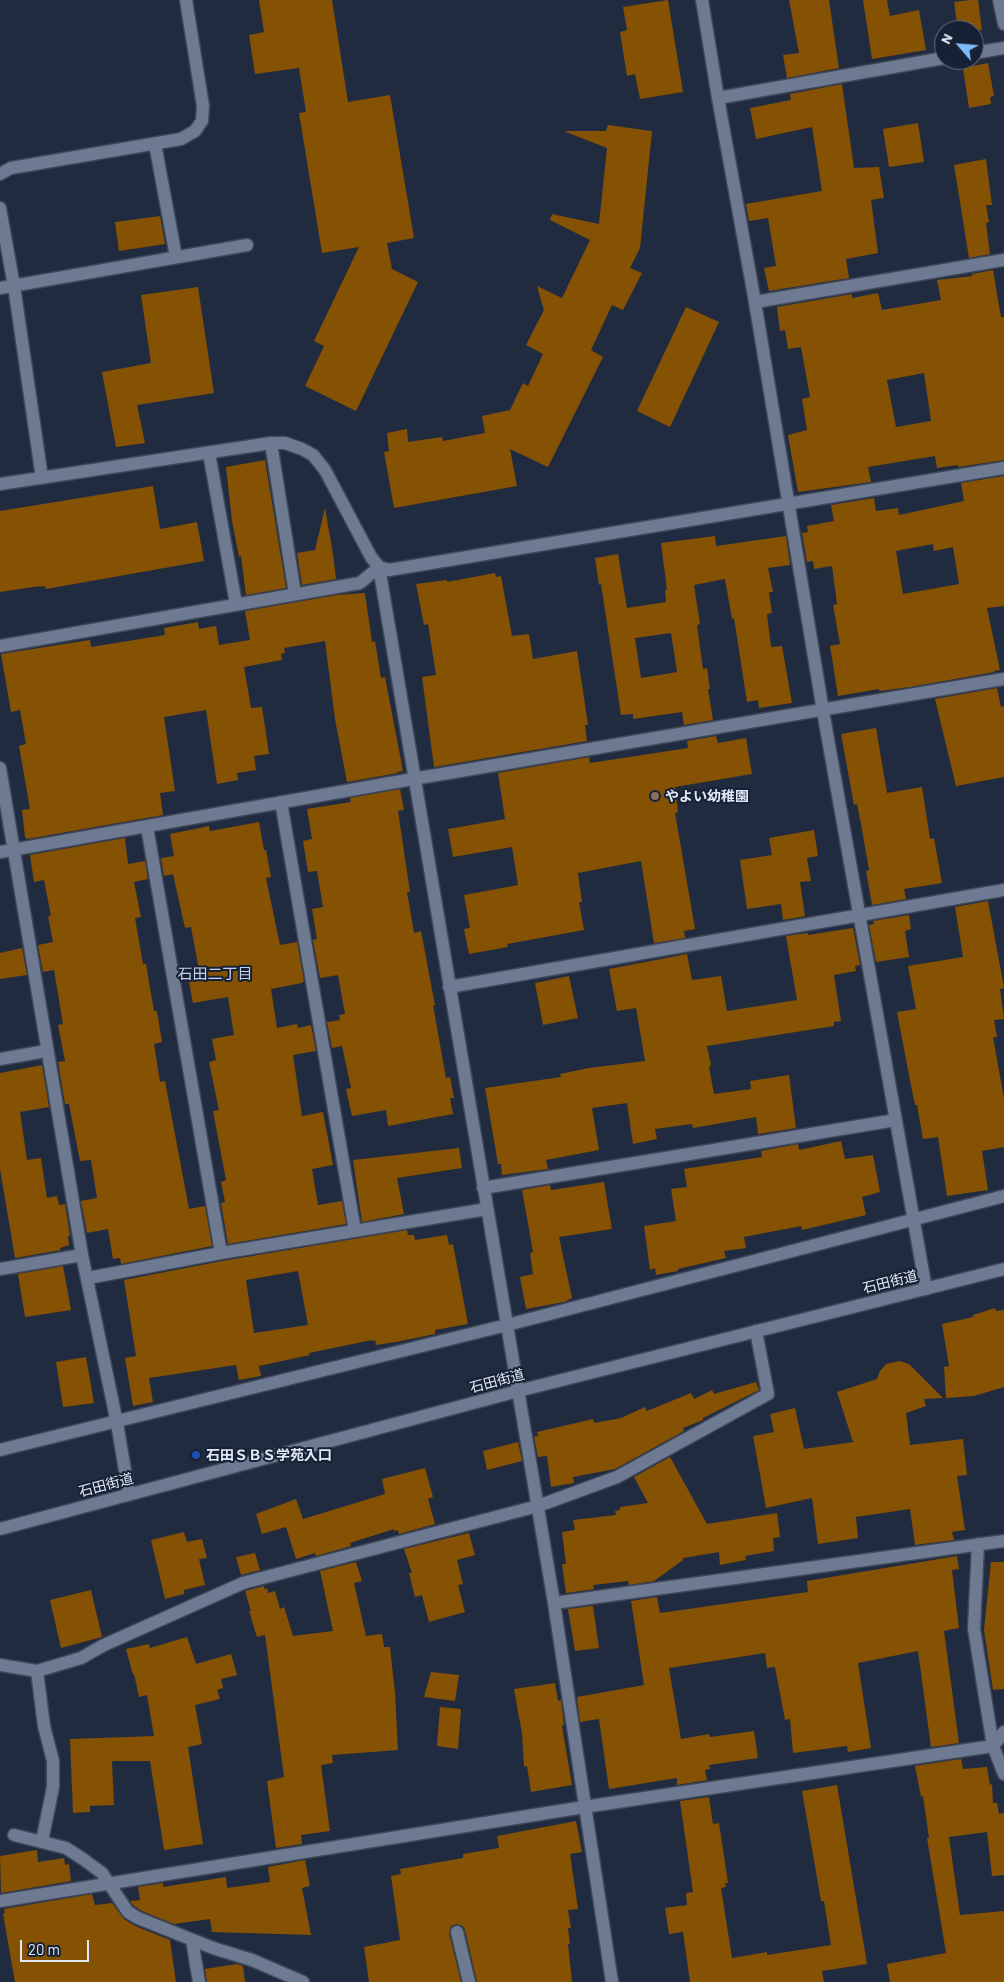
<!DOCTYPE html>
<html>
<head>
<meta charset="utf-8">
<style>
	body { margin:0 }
	#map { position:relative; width:1004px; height:1982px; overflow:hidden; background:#212b40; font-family:Barlow,sans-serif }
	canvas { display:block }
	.north { position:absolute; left:934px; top:20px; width:50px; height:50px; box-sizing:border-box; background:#172135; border:1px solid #687182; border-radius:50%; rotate:297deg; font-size:14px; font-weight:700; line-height:20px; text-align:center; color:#e1e9f6 }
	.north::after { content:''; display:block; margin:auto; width:18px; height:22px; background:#7fbdfa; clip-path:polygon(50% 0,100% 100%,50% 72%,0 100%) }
	.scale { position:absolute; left:20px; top:1940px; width:69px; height:22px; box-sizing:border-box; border:2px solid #e1e9f6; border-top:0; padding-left:6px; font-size:15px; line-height:18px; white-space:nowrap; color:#e1e9f6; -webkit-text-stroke:4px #172135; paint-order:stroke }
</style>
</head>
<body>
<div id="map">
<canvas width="1004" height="1982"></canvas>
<div class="north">N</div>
<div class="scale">20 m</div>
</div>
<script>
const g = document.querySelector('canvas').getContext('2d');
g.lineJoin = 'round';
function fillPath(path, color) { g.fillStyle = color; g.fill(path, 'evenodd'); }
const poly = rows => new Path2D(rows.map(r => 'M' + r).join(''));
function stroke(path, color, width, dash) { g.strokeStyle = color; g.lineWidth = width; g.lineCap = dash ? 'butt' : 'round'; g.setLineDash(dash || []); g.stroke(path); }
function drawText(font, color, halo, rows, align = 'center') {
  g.font = font + ' Barlow,"Noto Sans JP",sans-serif'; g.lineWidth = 4; g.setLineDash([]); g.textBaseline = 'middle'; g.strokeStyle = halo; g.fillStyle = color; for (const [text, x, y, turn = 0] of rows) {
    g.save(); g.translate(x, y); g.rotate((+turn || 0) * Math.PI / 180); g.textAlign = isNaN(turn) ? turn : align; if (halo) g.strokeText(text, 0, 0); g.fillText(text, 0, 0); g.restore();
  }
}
fillPath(poly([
	[259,0,332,0,348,102,390,95,414,238,387,243,392,269,418,282,356,411,305,386,324,346,314,341,359,247,322,253,299,113,306,112,299,68,255,74,249,35,264,32],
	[668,0,683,92,640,99,635,74,627,76,620,32,627,30,623,7],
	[789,0,829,0,839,68,787,78,783,55,799,53],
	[863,0,887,0,890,16,919,10,926,50,872,59],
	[970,0,978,0,982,30,958,30,954,2],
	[988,63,994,96,990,97,991,104,969,108,963,68],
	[842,84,854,168,879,167,884,198,871,200,878,253,846,259,849,278,769,291,764,268,776,266,768,218,749,221,746,204,822,191,812,127,756,139,750,108,791,100,790,94],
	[918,123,924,162,889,167,883,129],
	[608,125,652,131,640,248,630,268,642,273,623,310,612,305,591,350,603,357,548,467,510,449,517,486,394,508,384,452,389,451,387,433,407,429,408,442,442,437,443,441,485,433,482,416,510,410,523,383,528,386,543,354,526,345,544,310,537,286,562,298,590,240,550,220,552,214,599,224,607,148,566,132,566,131,606,131],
	[986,159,992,205,986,205,989,222,986,223,990,254,969,258,954,165],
	[160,216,165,244,119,251,115,222],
	[993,270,1001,317,1004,317,1004,460,958,467,958,465,937,468,935,456,868,467,871,482,798,492,788,435,807,430,802,399,810,397,801,347,788,349,785,330,780,331,777,307,852,294,852,298,878,293,882,310,941,300,937,280,972,276,972,274],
	[924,373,931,421,896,427,887,380],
	[198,287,214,393,137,405,145,443,116,447,102,372,151,363,141,295],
	[686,307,719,322,670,427,637,411],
	[265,460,286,588,246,595,241,556,239,557,232,521,226,467],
	[1004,476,1004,606,987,608,1000,670,994,671,994,672,910,687,879,691,879,689,838,696,830,646,840,644,833,605,837,604,832,566,814,569,813,561,807,562,802,533,808,532,807,526,834,521,831,505,874,498,876,511,898,508,899,515,964,501,961,483],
	[933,544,934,551,953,547,959,584,903,594,896,551],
	[153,486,160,529,197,522,204,561,46,589,45,586,33,587,0,592,0,511],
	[325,508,333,554,336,579,302,585,297,553,315,550],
	[715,536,716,546,786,536,790,565,768,568,773,592,769,592,772,613,767,614,771,647,782,646,792,703,759,708,758,700,747,702,734,618,732,619,725,579,694,585,700,624,697,625,703,669,707,668,710,689,708,689,713,720,684,725,682,712,633,719,633,714,621,715,601,584,599,585,595,558,618,554,627,608,666,602,665,590,667,590,661,543],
	[671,633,677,672,641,678,635,638],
	[495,573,496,577,501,576,512,636,529,634,533,659,577,651,588,725,585,725,587,741,434,767,422,677,436,675,428,624,424,625,416,584,447,580,447,582],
	[365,593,372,642,375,641,381,678,385,677,403,771,397,772,398,773,347,782,335,719,325,641,284,648,285,653,281,654,282,660,244,667,251,708,262,707,269,754,254,756,256,770,237,773,238,780,217,784,206,710,164,717,175,791,160,793,163,815,27,839,25,837,22,810,30,809,19,746,26,744,20,710,11,712,1,654,90,640,91,647,165,635,164,628,198,622,199,629,216,626,219,645,250,640,245,611,337,595],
	[997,688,1001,707,1004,706,1004,777,956,786,935,699],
	[876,728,887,793,922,787,930,839,934,838,942,883,904,889,906,899,872,905,866,871,869,870,861,824,857,804,854,805,841,734],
	[716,736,718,743,746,738,752,774,675,787,678,812,675,813,695,929,684,931,685,938,654,943,641,861,578,873,582,902,579,902,584,930,507,944,508,947,469,954,464,929,470,928,464,895,518,885,512,847,453,857,448,829,505,819,498,773,589,757,590,763,688,748,687,741],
	[400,789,404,810,398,811,410,892,407,892,414,933,421,931,435,1005,433,1005,446,1078,450,1077,454,1098,450,1098,453,1114,388,1126,386,1110,352,1116,346,1089,351,1088,342,1046,332,1048,327,1022,340,1020,339,1015,345,1014,338,975,320,978,313,940,317,939,312,909,323,907,317,871,308,872,303,841,312,839,307,809,351,802,350,798],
	[259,822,264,850,266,850,271,877,266,878,280,945,297,942,304,981,302,983,271,989,277,1028,297,1024,298,1028,311,1025,316,1051,293,1055,302,1116,323,1112,333,1165,312,1169,318,1205,342,1201,346,1224,228,1244,221,1203,225,1202,221,1182,226,1180,213,1111,219,1110,209,1062,216,1060,212,1039,234,1035,228,997,193,1003,187,972,199,970,191,927,185,928,173,874,164,876,161,858,174,856,170,834,209,826,210,831],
	[814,830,818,856,807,858,811,881,800,882,805,916,783,920,781,904,747,909,740,860,772,855,769,838],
	[125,838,128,864,145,861,148,879,134,882,141,917,135,918,143,964,146,964,154,1011,157,1011,162,1042,154,1044,160,1082,165,1081,189,1209,205,1206,212,1246,121,1264,120,1258,113,1259,108,1229,87,1233,81,1201,97,1198,91,1160,80,1161,69,1104,65,1104,58,1062,65,1061,58,1025,63,1024,54,970,43,972,38,945,53,942,48,916,51,916,44,880,34,882,30,855],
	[988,901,1004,988,1000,989,1004,1019,994,1020,997,1037,993,1037,1004,1099,1004,1147,982,1151,988,1190,947,1196,938,1137,923,1139,917,1105,915,1105,912,1091,897,1012,916,1009,908,966,963,957,955,907],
	[909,915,911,929,905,931,909,957,876,962,869,925,874,924,873,921],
	[853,928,860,965,855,966,856,971,834,975,841,1021,834,1022,834,1026,707,1046,711,1065,709,1067,714,1094,751,1089,750,1081,789,1075,796,1128,758,1134,756,1117,693,1128,692,1124,655,1129,657,1139,633,1144,627,1103,592,1108,599,1150,546,1160,548,1169,502,1175,501,1164,498,1164,485,1088,561,1077,560,1074,589,1068,645,1061,636,1008,617,1011,609,969,687,954,692,980,721,976,727,1011,797,1000,786,936,808,933,808,935],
	[22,948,27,975,0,979,0,953],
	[569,976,578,1018,543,1025,535,983],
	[42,1065,49,1107,20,1112,27,1160,41,1158,47,1198,57,1196,59,1205,65,1204,70,1236,68,1236,69,1245,60,1248,61,1250,15,1258,0,1169,0,1073],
	[841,1141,845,1159,873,1155,880,1192,862,1197,866,1215,802,1230,801,1226,744,1237,746,1248,724,1251,726,1258,678,1269,678,1271,656,1275,655,1268,650,1270,644,1226,676,1221,671,1189,687,1187,684,1169,762,1157,761,1151,798,1144,799,1150],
	[459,1148,462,1168,397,1178,404,1214,362,1222,353,1160],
	[604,1182,612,1229,559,1237,572,1298,564,1302,526,1309,520,1277,533,1274,530,1253,533,1252,522,1190,550,1185,551,1190],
	[407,1230,408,1235,414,1235,415,1240,447,1235,449,1245,453,1244,468,1324,435,1330,435,1334,396,1342,376,1345,375,1340,372,1341,372,1340,309,1353,310,1355,259,1366,261,1376,239,1380,236,1365,149,1378,153,1402,133,1406,125,1358,136,1356,124,1280,222,1261],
	[298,1271,308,1325,254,1333,246,1280],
	[63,1266,71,1310,25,1317,18,1274],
	[995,1308,996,1311,1004,1310,1004,1387,974,1396,946,1398,944,1367,949,1366,942,1324,973,1317,973,1315],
	[86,1357,94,1403,63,1407,56,1362],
	[900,1361,909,1364,943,1398,924,1399,926,1406,906,1413,910,1445,963,1439,967,1475,957,1476,965,1530,952,1532,954,1540,915,1545,910,1509,856,1517,858,1538,818,1544,812,1498,766,1508,753,1436,774,1432,770,1414,795,1408,804,1449,853,1442,837,1392,877,1379,880,1371,886,1364],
	[756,1382,759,1390,703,1418,703,1420,683,1428,684,1431,615,1469,573,1477,574,1483,551,1487,547,1456,538,1457,534,1437,538,1436,537,1432,593,1419,594,1423,621,1418,645,1407,647,1411,691,1393,694,1399,712,1390,714,1394],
	[518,1442,522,1461,487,1470,483,1451],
	[670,1457,707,1524,777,1513,780,1537,773,1538,774,1551,745,1556,746,1560,720,1565,719,1552,683,1558,683,1560,654,1581,629,1585,628,1581,593,1585,594,1589,566,1593,562,1564,566,1564,562,1532,575,1530,573,1520,616,1515,615,1511,620,1510,620,1507,648,1503,634,1477],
	[425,1468,433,1497,428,1499,435,1524,399,1534,398,1530,394,1531,394,1529,350,1543,351,1546,316,1556,315,1553,296,1559,286,1527,262,1534,256,1514,296,1499,303,1519,385,1494,382,1479],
	[184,1532,187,1542,202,1539,207,1558,199,1559,205,1585,184,1590,184,1594,165,1599,151,1540],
	[469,1533,475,1555,457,1560,463,1584,458,1585,465,1612,429,1622,422,1595,415,1597,409,1573,412,1573,404,1549],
	[255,1553,260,1570,241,1575,236,1557],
	[957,1556,959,1569,952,1570,959,1628,944,1631,959,1743,931,1747,918,1651,858,1663,871,1748,848,1752,847,1746,793,1753,790,1719,785,1720,775,1667,767,1668,765,1653,669,1668,681,1739,709,1734,710,1737,754,1731,758,1758,709,1765,710,1769,705,1770,707,1780,677,1785,677,1778,609,1789,599,1719,580,1722,577,1697,644,1685,631,1601,657,1597,660,1613,808,1592,807,1581],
	[356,1562,362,1581,354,1583,366,1636,382,1634,384,1647,390,1647,395,1693,398,1750,332,1755,333,1763,321,1765,330,1831,301,1835,302,1844,276,1848,267,1781,284,1777,265,1635,257,1637,249,1611,251,1611,245,1591,264,1586,264,1589,267,1588,268,1593,275,1591,280,1609,284,1607,293,1636,333,1631,320,1571],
	[991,1562,1004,1562,1004,1689,993,1690,984,1630],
	[91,1590,102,1637,61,1648,50,1600],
	[593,1606,599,1648,575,1651,568,1609],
	[187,1637,196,1664,231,1654,237,1675,221,1679,223,1688,217,1690,220,1699,195,1705,202,1744,188,1747,203,1844,164,1850,150,1761,112,1761,114,1805,90,1806,90,1812,73,1813,70,1739,154,1736,147,1695,139,1697,134,1674,133,1675,126,1649,149,1644,150,1648],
	[431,1672,459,1675,455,1701,424,1697],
	[555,1683,558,1701,561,1700,564,1725,562,1726,572,1785,531,1792,527,1766,524,1767,522,1734,514,1689],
	[440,1707,461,1709,458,1749,437,1746],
	[961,1759,963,1769,987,1767,990,1785,992,1784,993,1803,997,1803,999,1814,1004,1813,1004,1875,992,1876,987,1832,949,1837,960,1915,1004,1911,1004,1982,890,1982,887,1964,946,1953,927,1838,929,1838,923,1796,921,1797,915,1766],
	[837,1785,867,1964,822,1971,824,1982,690,1982,683,1932,669,1934,665,1908,687,1905,686,1893,693,1892,680,1801,709,1797,713,1824,719,1823,728,1883,725,1883,726,1887,721,1888,732,1958,767,1952,767,1955,831,1945,824,1901,821,1901,802,1791],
	[576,1821,582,1852,570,1854,578,1909,568,1910,571,1928,568,1928,570,1944,568,1944,572,1982,477,1982,465,1930,463,1926,456,1924,451,1926,449,1933,461,1982,369,1982,364,1947,400,1940,391,1876,401,1874,400,1869,463,1858,463,1854,499,1848,497,1836],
	[37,1850,38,1862,64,1858,65,1865,69,1864,71,1881,1,1893,0,1856],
	[305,1860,310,1886,302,1888,311,1935,212,1932,210,1919,174,1924,142,1911,134,1906,130,1901,140,1900,138,1887,163,1883,163,1887,226,1877,227,1888,270,1882,268,1867],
	[92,1894,95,1905,112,1903,124,1919,135,1926,170,1940,176,1982,15,1982,3,1914,5,1913,4,1909],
	[237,1964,243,1966,245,1982,207,1982,205,1969]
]), '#855103');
const minor = poly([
	[702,0,718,98,755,302,823,711,926,1289],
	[999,0,1004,24],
	[974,53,1004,48],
	[718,98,944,58],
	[155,144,176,257],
	[0,174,11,168,181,139,195,131,202,121,203,106,186,0],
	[0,208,14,286,42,478],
	[0,288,247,245],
	[755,302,1004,260],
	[271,443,295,594],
	[209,453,236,604],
	[0,484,271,443,285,443,302,449,313,455,325,470,371,557,379,567,389,570,1004,468],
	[379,567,554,1603,612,1982],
	[0,646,360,583,379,567],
	[0,768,82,1255,117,1423,129,1494],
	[281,802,355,1231],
	[147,827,221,1253],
	[0,852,413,779,1004,679],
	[449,987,1004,890],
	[0,1059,46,1051],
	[483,1188,896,1120],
	[0,1269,82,1255],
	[88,1278,221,1253,487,1209],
	[0,1450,507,1325,1004,1196],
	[978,1544,974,1629,993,1746,1004,1774],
	[554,1603,1004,1541],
	[0,1665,37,1671,81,1658,104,1645,243,1583,538,1506,617,1477,768,1394,756,1331],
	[37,1671,44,1726,53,1761,53,1787,42,1841],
	[14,1835,66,1848,83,1859,102,1873,128,1912,138,1918,213,1948,252,1960,303,1982],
	[0,1901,584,1807,993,1746,1004,1732],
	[457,1932,469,1982],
	[192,1940,199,1982]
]);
const tertiary = poly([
	[0,1529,518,1391,1004,1269]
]);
stroke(minor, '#3e4658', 15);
stroke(tertiary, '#3e4658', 15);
stroke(minor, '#6d7a92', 12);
stroke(tertiary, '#6d7a92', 12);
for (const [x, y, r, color] of [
	[655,796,5,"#8d6e63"],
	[196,1455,5,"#1a4fb4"]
]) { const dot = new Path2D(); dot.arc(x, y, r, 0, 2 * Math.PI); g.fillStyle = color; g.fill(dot); stroke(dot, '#172135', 2); }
drawText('bold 14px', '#e1e9f6', '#172135', [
	["やよい幼稚園",665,796],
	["石田ＳＢＳ学苑入口",206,1455]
], 'left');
drawText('14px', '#e1e9f6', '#172135', [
	["石田街道",890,1282,-14],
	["石田街道",497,1381,-15],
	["石田街道",106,1485,-15]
]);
drawText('15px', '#c4d2ed', '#172135', [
	["石田二丁目",215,974]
]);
</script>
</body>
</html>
